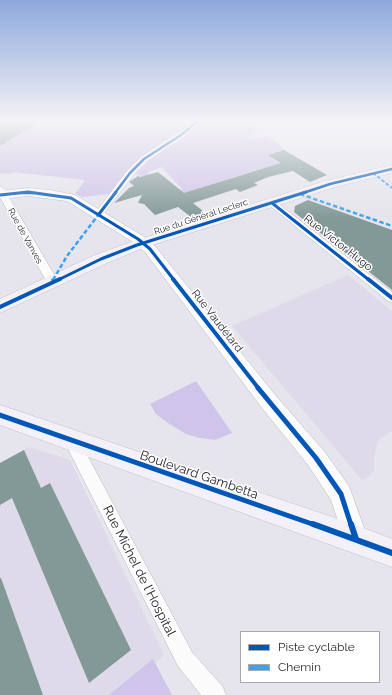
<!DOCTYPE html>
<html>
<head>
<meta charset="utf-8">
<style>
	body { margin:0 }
	#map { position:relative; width:392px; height:695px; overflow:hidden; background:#e6e4ec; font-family:Raleway,sans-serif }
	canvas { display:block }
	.legend { position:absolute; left:240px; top:631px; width:140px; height:52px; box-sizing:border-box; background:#fff; border:1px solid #a9a9ab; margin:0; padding:5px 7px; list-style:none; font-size:12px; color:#29272d }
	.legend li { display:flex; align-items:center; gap:8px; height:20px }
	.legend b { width:20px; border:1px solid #a9a9ab }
</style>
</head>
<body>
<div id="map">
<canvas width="392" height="695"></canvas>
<ul class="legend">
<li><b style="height:5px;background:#0057b8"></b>Piste cyclable</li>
<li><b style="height:5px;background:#3ea2eb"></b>Chemin</li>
</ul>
</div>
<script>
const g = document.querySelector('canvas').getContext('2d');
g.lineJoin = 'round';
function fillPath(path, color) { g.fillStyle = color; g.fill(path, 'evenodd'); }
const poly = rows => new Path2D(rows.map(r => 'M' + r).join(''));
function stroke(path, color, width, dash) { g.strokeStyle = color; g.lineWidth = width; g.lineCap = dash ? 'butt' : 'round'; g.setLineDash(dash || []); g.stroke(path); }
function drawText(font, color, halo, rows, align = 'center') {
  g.font = font + ' Raleway,sans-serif'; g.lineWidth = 3; g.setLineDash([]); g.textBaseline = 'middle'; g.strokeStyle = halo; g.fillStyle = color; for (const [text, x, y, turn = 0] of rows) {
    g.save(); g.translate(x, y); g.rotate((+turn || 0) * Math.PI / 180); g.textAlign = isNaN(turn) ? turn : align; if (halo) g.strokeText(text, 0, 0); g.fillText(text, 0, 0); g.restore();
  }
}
fillPath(poly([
	[348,275,392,311,392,431,378,440,374,458,374,470,368,477,362,480,232,326],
	[29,447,70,460,164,655,117,695,0,695,0,463]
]), '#dfdaea');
fillPath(poly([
	[0,122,192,122,140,159,126,173,109,194,82,197,75,194,85,180,13,172,11,174,0,173],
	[202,122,230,122,237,124,253,122,259,129,253,131,256,134,245,137,250,140,268,136,278,143,284,150,269,155,282,164,245,175,243,174,188,194,175,192,182,189,162,167,148,172,150,178,135,174,149,160],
	[196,381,232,433,215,440,200,438,186,434,168,423,156,414,150,404],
	[153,659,172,695,109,695]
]), '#cfc4e9');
fillPath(poly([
	[0,122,39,122,0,146],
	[284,150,327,175,310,182,293,171,268,177,254,183,258,185,240,192,236,189,193,203,208,215,195,220,178,207,155,215,144,204,138,203,142,195,114,203,129,188,134,186,129,182,138,176,140,177,158,172,184,193,281,163,268,155],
	[308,200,392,230,392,290,294,212,295,206],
	[24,450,41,488,50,483,131,650,89,683,12,498,0,505,0,463],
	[0,578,1,578,43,695,0,695]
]), '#829996');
const street = poly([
	[192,122,200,122,184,137,147,161,133,175,102,216,96,216,94,214,96,212,127,171,141,157,178,133,192,122],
	[0,186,4,189,58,281,56,284,52,285,48,284,46,281,0,197,0,186],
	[272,200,275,201,392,292,392,302,388,301,269,205,267,203,272,200],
	[72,434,77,436,192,652,223,687,226,695,201,695,178,666,64,441,67,436,72,434]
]);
const secondary = poly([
	[28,188,50,190,75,195,143,236,155,246,276,396,324,451,349,486,368,539,365,548,356,551,347,548,331,500,308,465,262,408,145,252,133,242,67,201,28,196,0,199,0,191,28,188]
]);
const primary = poly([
	[392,165,392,173,335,187,143,248,107,263,0,313,0,299,95,255,131,242,325,181,392,165],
	[0,405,356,525,392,539,392,567,0,425,0,405]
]);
stroke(street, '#b8b7bd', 1);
stroke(secondary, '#b8b7bd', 1);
stroke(primary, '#c3c2c6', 1);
fillPath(street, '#fbfbfc');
fillPath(secondary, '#fbfbfc');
fillPath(primary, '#f3f1f7');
stroke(poly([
	[373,173,392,188]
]), '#3ea2eb', 2, [3.5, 2]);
stroke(poly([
	[300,194,392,226],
	[53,280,67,256,99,214]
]), '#3ea2eb', 2.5, [4.5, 2.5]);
stroke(poly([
	[52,281,53,279]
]), '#3ea2eb', 3, [6, 3]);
stroke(poly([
	[23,193,34,193],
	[115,193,130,173,144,159,181,135,197,122],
	[303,193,330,184,392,169]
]), '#0057b8', 2.5);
stroke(poly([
	[0,195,28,192,71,198,138,239,150,249,174,280],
	[272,203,369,280],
	[99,214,116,192],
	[58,280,101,259,137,245,306,192]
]), '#0057b8', 3);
stroke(poly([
	[173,279,259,389],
	[368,279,392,298],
	[0,307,60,279]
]), '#0057b8', 4);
stroke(poly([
	[258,388,316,458,341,494,351,525],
	[0,415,315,525]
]), '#0057b8', 5);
stroke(poly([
	[313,524,392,553],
	[351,524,356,539]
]), '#0057b8', 6);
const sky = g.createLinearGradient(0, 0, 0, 220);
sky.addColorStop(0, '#8ea8dd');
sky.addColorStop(0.55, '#f4f3f6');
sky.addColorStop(1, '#f4f3f600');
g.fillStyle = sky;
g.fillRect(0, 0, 392, 220);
drawText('9px', '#29272d', '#fff', [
	["Rue du Général Leclerc",201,217,-18],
	["Rue de Vanves",25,236,61]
]);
drawText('11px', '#29272d', '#fff', [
	["Rue Victor Hugo",338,243,38],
	["Rue Vaudétard",217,321,52]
]);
drawText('13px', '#29272d', '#fff', [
	["Boulevard Gambetta",199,475,19],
	["Rue Michel de l'Hospital",139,571,63]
]);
</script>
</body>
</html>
